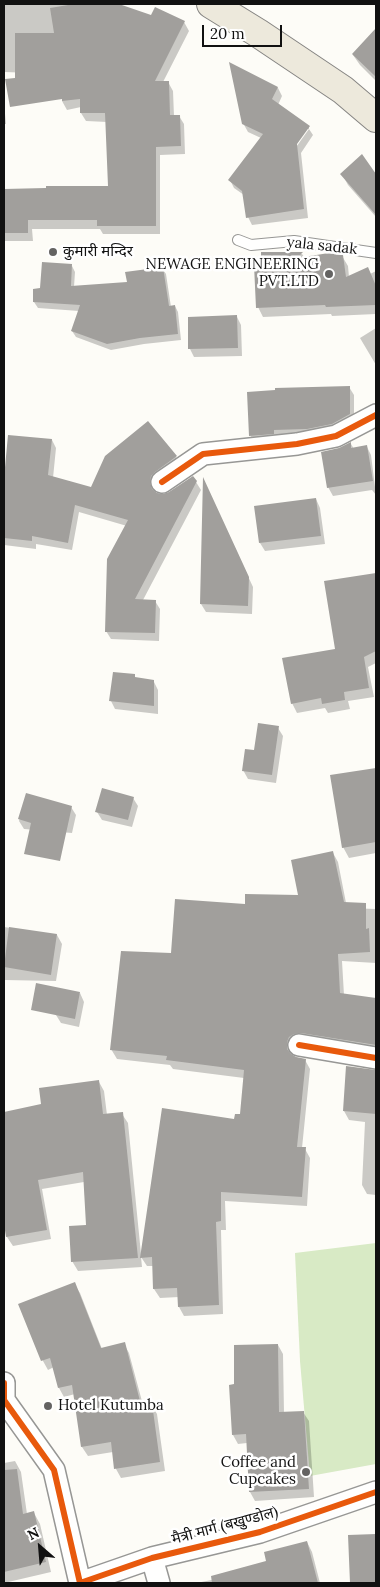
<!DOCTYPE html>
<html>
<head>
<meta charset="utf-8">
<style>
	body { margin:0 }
	#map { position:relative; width:380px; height:1587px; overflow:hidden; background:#fdfcf7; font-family:Lora,serif }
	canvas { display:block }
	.frame { position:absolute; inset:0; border:5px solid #111; pointer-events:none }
	.north { position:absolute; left:15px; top:1522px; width:50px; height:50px; -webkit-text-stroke:4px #fff; paint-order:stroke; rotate:333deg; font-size:14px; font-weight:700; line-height:20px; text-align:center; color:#111 }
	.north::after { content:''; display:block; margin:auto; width:18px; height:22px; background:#111; clip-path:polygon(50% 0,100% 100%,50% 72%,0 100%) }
	.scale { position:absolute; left:202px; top:25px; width:80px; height:22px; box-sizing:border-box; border:2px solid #111; border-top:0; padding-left:6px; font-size:15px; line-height:18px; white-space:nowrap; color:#111; -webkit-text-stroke:4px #fff; paint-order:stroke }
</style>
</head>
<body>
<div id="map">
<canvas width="380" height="1587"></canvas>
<div class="frame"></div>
<div class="north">N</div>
<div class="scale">20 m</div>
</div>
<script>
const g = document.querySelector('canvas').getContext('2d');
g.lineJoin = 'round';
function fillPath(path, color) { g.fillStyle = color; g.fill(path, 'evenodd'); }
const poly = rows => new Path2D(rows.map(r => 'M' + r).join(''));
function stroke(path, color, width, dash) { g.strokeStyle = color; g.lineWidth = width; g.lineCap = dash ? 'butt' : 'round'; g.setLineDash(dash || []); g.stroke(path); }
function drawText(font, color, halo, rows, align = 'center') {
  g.font = font + ' Lora,"Noto Sans Devanagari",serif'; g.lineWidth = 5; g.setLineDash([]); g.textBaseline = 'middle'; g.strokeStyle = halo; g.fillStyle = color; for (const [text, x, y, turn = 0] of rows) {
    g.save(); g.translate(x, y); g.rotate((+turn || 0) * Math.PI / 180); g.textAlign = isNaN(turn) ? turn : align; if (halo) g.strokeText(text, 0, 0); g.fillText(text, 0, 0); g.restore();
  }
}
fillPath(poly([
	[376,1243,376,1464,310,1476,300,1361,295,1253]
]), '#d8eac5');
fillPath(poly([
	[4,4,115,4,152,16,184,22,189,31,163,82,168,82,173,91,174,116,179,116,184,124,185,154,160,155,160,234,103,234,100,229,32,229,33,241,4,241,4,190,109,187,107,122,86,121,81,113,81,107,67,110,62,101,62,74,4,72],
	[371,36,376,41,376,81,360,65,353,55],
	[231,64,278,88,282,96,278,105,309,127,309,129,306,129,292,148,294,150,309,129,313,135,301,153,308,218,252,225,248,217,244,195,234,188,230,180,261,138,248,132,243,123],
	[4,103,6,124,4,124],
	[362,156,376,176,376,217,348,185,342,174],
	[262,253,302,254,305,258,342,256,348,266,349,277,370,274,376,271,376,314,332,316,331,314,263,317,258,307,263,266],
	[72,266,75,272,74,287,128,283,162,268,166,274,171,307,175,306,178,312,181,340,144,344,111,350,76,337,72,331,79,311,38,308,34,302,41,290],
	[237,317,241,325,242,356,194,357,190,349,189,318],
	[376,328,376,365,360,338],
	[349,387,354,395,354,423,255,443,250,435],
	[148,423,176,457,181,465,155,484,154,492,164,496,196,482,201,490,143,600,155,601,160,609,159,641,111,639,106,631,127,526,79,512,72,550,36,544,36,549,4,545,4,489,10,436,52,440,56,448,53,478,92,489],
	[351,444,354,449,367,447,371,455,376,495,372,490,333,496,328,487,339,449],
	[204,481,253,587,252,614,206,612,201,604],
	[316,499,320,508,325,544,265,551,260,543,256,507],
	[376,574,376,663,368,667,374,697,348,701,350,709,328,713,325,708,297,713,292,703,336,650,325,582],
	[134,676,136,679,154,682,158,690,158,714,115,709,111,701],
	[278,728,283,736,276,783,248,779,243,770,255,751],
	[376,769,376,853,349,858,343,847,332,776],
	[27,795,71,807,76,815,72,833,24,829,19,821],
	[133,798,138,806,132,827,102,820,97,812],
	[333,853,338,862,347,908,376,909,376,963,342,961,344,995,376,999,376,1053,295,1046,292,1056,305,1060,310,1069,302,1148,305,1149,310,1158,307,1206,225,1201,226,1230,221,1230,223,1314,184,1316,179,1307,179,1297,160,1298,154,1289,154,1266,147,1266,141,1257,142,1267,78,1271,72,1261,87,1227,84,1182,42,1189,51,1239,13,1246,7,1237,4,1221,4,1113,43,1105,99,1082,104,1091,107,1115,122,1114,128,1123,141,1254,235,1120,241,1116,244,1078,173,1069,170,1065,117,1059,111,1049,172,954,246,906,300,896],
	[4,927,57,935,62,944,56,981,4,980],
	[80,993,84,1002,79,1027,61,1023,56,1015],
	[347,1067,376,1071,376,1195,367,1194,362,1185,365,1122,349,1120,344,1111],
	[74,1284,80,1293,102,1349,124,1344,129,1353,143,1405,151,1404,157,1414,165,1471,121,1478,116,1469,113,1452,88,1456,82,1447,75,1394,64,1397,59,1388,54,1367,48,1370,43,1361,20,1304],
	[278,1345,283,1354,284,1413,303,1412,309,1421,314,1497,255,1501,250,1492,247,1443,238,1444,233,1435],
	[15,1461,21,1472,27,1514,34,1513,40,1524,51,1572,4,1583,4,1463],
	[376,1535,376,1583,352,1583,349,1536],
	[307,1542,312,1552,320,1583,196,1583,222,1578,268,1562]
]), '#0003');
fillPath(poly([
	[74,4,119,4,151,15,155,7,185,21,155,81,169,81,170,115,180,115,181,146,156,147,156,226,97,226,97,220,28,220,28,233,4,233,4,189,46,188,46,186,108,186,105,113,80,113,80,99,62,101,62,99,10,107,5,79,15,78,15,33,54,33,50,8],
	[376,28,376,77,352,54],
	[229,62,278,87,272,99,310,126,297,144,304,209,246,218,242,191,228,180,263,134,242,124],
	[362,154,376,174,376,215,340,174],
	[261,252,303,252,297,258,329,253,343,255,346,277,368,267,376,286,376,305,326,307,325,305,256,308,254,265,261,265],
	[42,262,72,264,71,286,127,282,125,272,163,267,169,306,175,305,178,334,140,338,107,344,71,331,80,305,33,302,33,289,40,288],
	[237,315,238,348,188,349,188,317],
	[350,386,350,414,332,424,307,429,274,430,274,434,249,436,247,392,275,390,275,388],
	[148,421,177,456,155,472,151,476,150,482,152,489,157,493,163,494,169,492,193,476,197,481,135,599,156,600,155,633,105,632,107,559,128,520,75,505,68,543,32,536,32,541,4,538,4,478,8,435,52,439,48,475,91,487,105,456],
	[351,442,351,448,367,445,373,481,327,488,321,452,339,448],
	[203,477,249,577,248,606,200,604],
	[316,498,321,536,259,543,254,506],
	[376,573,376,651,364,657,369,688,344,692,345,700,322,704,321,698,291,704,282,658,335,649,324,581],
	[113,672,135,674,135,677,154,680,154,706,109,701],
	[258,723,279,726,272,775,242,771,245,749,254,750],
	[376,768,376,842,342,848,330,775],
	[102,788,134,797,128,820,95,812],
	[26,793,72,806,60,861,24,854,31,823,18,819],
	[333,851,344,902,366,903,366,929,369,928,370,952,338,954,340,993,376,998,376,1045,301,1033,294,1034,289,1037,287,1042,287,1049,291,1054,296,1057,306,1059,297,1147,306,1147,302,1197,221,1192,221,1221,216,1222,219,1305,178,1307,177,1288,153,1289,152,1257,140,1258,162,1108,234,1119,235,1114,240,1114,244,1070,166,1060,167,1056,110,1050,121,951,171,953,175,899,245,904,245,894,298,895,291,860],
	[9,927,57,934,51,975,4,967],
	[36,983,80,992,75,1019,31,1010],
	[346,1066,376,1070,376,1114,343,1111],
	[99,1080,103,1114,123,1112,138,1258,71,1262,69,1226,86,1225,83,1172,38,1180,47,1230,6,1237,4,1224,4,1112,41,1104,39,1088],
	[75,1282,101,1348,125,1342,141,1405,152,1403,160,1462,114,1469,111,1442,81,1447,72,1385,58,1388,50,1358,41,1361,18,1304],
	[278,1344,279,1412,304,1411,309,1489,249,1492,246,1434,232,1435,229,1385,234,1384,234,1345],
	[17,1469,23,1514,34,1511,46,1562,4,1572,4,1470],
	[376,1534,376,1583,350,1583,348,1535],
	[307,1541,318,1583,212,1583,211,1576,266,1561,264,1552]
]), '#a19f9c');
const lane = poly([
	[238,240,251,245,294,241,376,253]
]);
const street = poly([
	[162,482,203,454,297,444,336,436,376,415],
	[299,1045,376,1058],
	[4,1383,4,1400,54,1470,80,1583],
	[152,1558,159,1583],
	[80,1583,152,1558,260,1532,376,1492]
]);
const primary = poly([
	[211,4,258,33,343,90,376,118]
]);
stroke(lane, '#979795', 12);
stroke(street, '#979795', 24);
stroke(primary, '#858482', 30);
stroke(lane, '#fffffe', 10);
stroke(street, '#fffffe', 21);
stroke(primary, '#ede9dc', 28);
stroke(poly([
	[162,482,203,454,297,444,336,436,376,415],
	[299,1045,376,1058],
	[4,1383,4,1400,54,1470,80,1583],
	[80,1583,152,1558,260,1532,376,1492]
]), '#e8590c', 6);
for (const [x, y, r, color] of [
	[53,252,5,"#646362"],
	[329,274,5,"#646362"],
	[48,1406,5,"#646362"],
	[306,1472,5,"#646362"]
]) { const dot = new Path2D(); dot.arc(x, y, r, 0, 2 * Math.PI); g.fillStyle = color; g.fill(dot); stroke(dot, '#fff', 2); }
drawText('15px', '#111', '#fff', [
	["yala sadak",322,246,6],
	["मैत्री मार्ग (बखुण्डोल)",225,1526,-15]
]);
drawText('15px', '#111', '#fff', [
	["कुमारी मन्दिर",63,252],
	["NEWAGE ENGINEERING",319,265,"right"],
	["PVT.LTD",319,282,"right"],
	["Hotel Kutumba",58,1406],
	["Coffee and",296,1463,"right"],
	["Cupcakes",296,1480,"right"]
], 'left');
</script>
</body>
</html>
